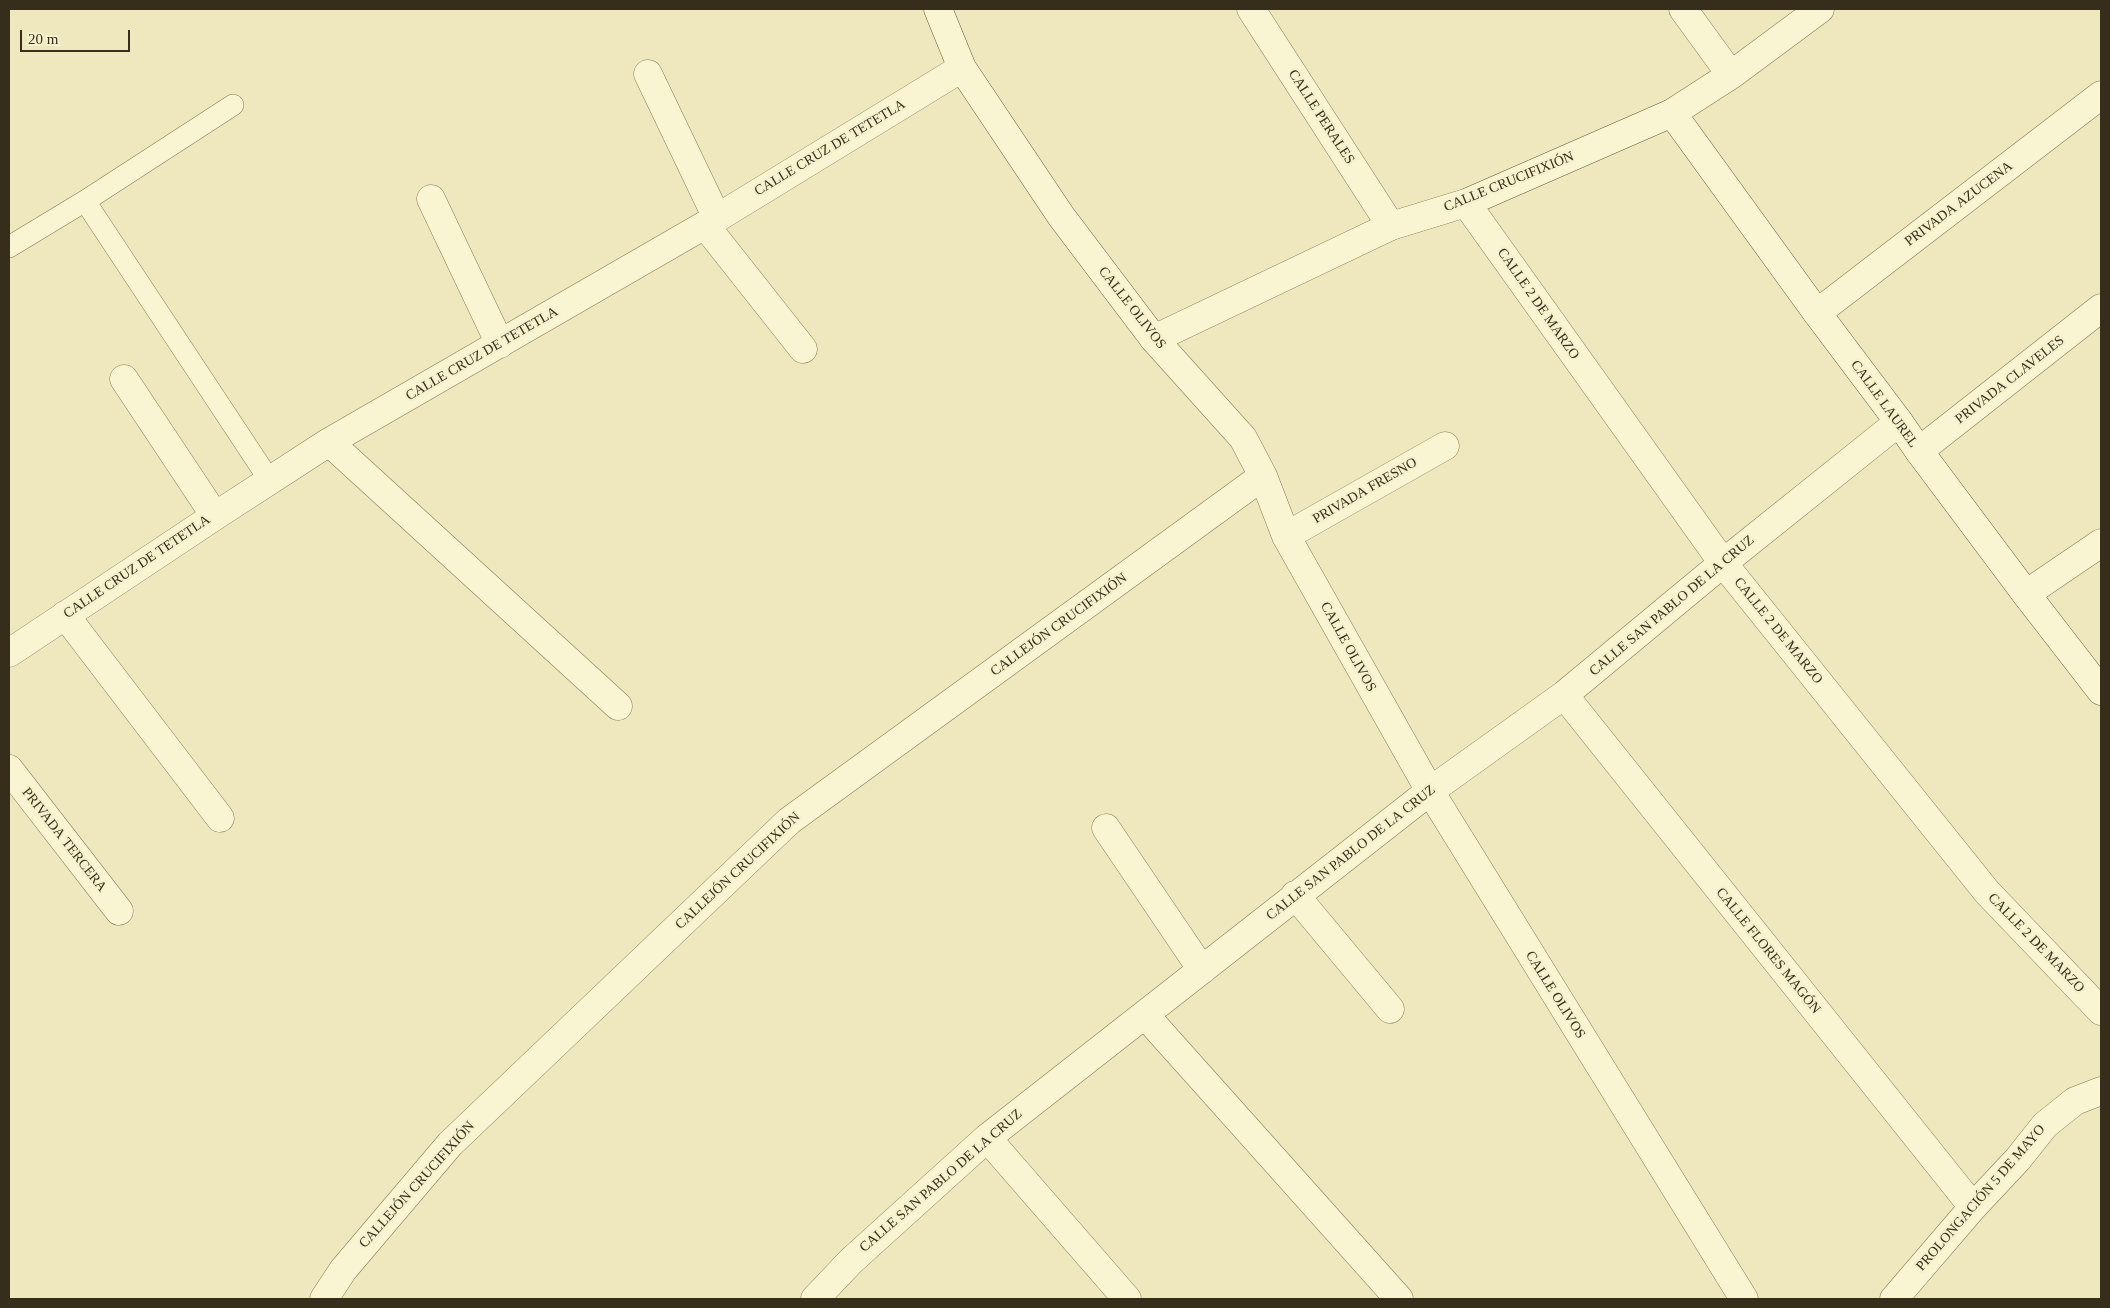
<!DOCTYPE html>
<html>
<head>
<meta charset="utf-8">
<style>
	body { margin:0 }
	#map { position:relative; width:2110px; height:1308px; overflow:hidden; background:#efe8be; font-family:"Times New Roman",serif }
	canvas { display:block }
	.frame { position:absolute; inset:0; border:10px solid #362d1b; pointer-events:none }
	.scale { position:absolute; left:20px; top:30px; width:110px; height:22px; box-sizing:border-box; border:2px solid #362d1b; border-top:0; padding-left:6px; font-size:15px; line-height:18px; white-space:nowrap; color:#362d1b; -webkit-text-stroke:4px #f6f1cd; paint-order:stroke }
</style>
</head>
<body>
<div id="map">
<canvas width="2110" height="1308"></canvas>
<div class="frame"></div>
<div class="scale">20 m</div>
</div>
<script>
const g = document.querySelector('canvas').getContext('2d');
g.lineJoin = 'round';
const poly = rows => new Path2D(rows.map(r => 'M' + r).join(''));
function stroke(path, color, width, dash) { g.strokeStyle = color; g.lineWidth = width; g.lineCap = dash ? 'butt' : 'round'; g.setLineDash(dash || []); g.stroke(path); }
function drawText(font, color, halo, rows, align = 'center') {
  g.font = font + ' "Times New Roman",serif'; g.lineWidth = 4.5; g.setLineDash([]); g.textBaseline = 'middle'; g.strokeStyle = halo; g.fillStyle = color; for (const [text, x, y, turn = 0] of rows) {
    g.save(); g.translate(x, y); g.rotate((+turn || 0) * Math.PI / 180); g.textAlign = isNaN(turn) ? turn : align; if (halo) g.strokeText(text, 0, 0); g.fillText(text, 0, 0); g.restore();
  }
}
const lane = poly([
	[85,201,270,481],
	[9,247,85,201,233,105]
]);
const street = poly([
	[1251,9,1391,226],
	[1683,9,1731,75],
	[648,74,717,218],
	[1672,113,1731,75,1820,9],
	[431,199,500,344],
	[1466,203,1723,563,1987,892,2101,1011],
	[705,225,803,349],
	[1817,313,2101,95],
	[1154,339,1243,438,1263,476,1286,536,1430,791,1744,1299],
	[124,379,215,516],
	[329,442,618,706],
	[1919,451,2101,308],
	[1286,536,1445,446],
	[2026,594,2101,543],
	[65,615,220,818],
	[9,653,215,516,329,442,717,218,962,68],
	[1564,695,1973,1207],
	[9,769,119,911],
	[1106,828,1202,970],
	[1295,895,1390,1009],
	[1145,1015,1399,1299],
	[987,1138,1127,1299],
	[324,1299,343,1270,450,1144,789,821,1263,476],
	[815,1299,851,1261,987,1138,1430,791,1564,695,1723,563,1899,422],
	[1894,1299,1973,1207,2018,1159,2045,1125,2075,1101,2101,1091]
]);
const secondary = poly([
	[938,9,962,68,1061,216,1154,339,1391,226,1466,203,1672,113,1817,313,1899,422,1919,451,2026,594,2101,691]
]);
stroke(lane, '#877856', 22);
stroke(street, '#877856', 29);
stroke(secondary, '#69593a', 29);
stroke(lane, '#f9f4d1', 21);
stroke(street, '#f9f4d1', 28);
stroke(secondary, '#f9f4d1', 28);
drawText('14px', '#362d1b', '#f6f1cd', [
	["CALLE PERALES",1321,117,57],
	["CALLE CRUZ DE TETETLA",830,148,-31],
	["CALLE CRUCIFIXIÓN",1509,182,-22],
	["PRIVADA AZUCENA",1959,204,-37],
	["CALLE 2 DE MARZO",1538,304,55],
	["CALLE OLIVOS",1132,308,52],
	["CALLE CRUZ DE TETETLA",482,354,-30],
	["PRIVADA CLAVELES",2010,380,-38],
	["CALLE LAUREL",1884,404,54],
	["PRIVADA FRESNO",1365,491,-30],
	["CALLE CRUZ DE TETETLA",137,567,-34],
	["CALLE SAN PABLO DE LA CRUZ",1672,606,-40],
	["CALLEJÓN CRUCIFIXIÓN",1059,625,-36],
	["CALLE 2 DE MARZO",1778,631,51],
	["CALLE OLIVOS",1348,647,61],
	["PRIVADA TERCERA",64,840,52],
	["CALLE SAN PABLO DE LA CRUZ",1351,853,-38],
	["CALLEJÓN CRUCIFIXIÓN",738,871,-43],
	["CALLE 2 DE MARZO",2036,943,46],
	["CALLE FLORES MAGÓN",1768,951,51],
	["CALLE OLIVOS",1555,995,58],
	["CALLE SAN PABLO DE LA CRUZ",941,1181,-41],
	["CALLEJÓN CRUCIFIXIÓN",417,1185,-48],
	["PROLONGACIÓN 5 DE MAYO",1981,1198,-49]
]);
</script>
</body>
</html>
